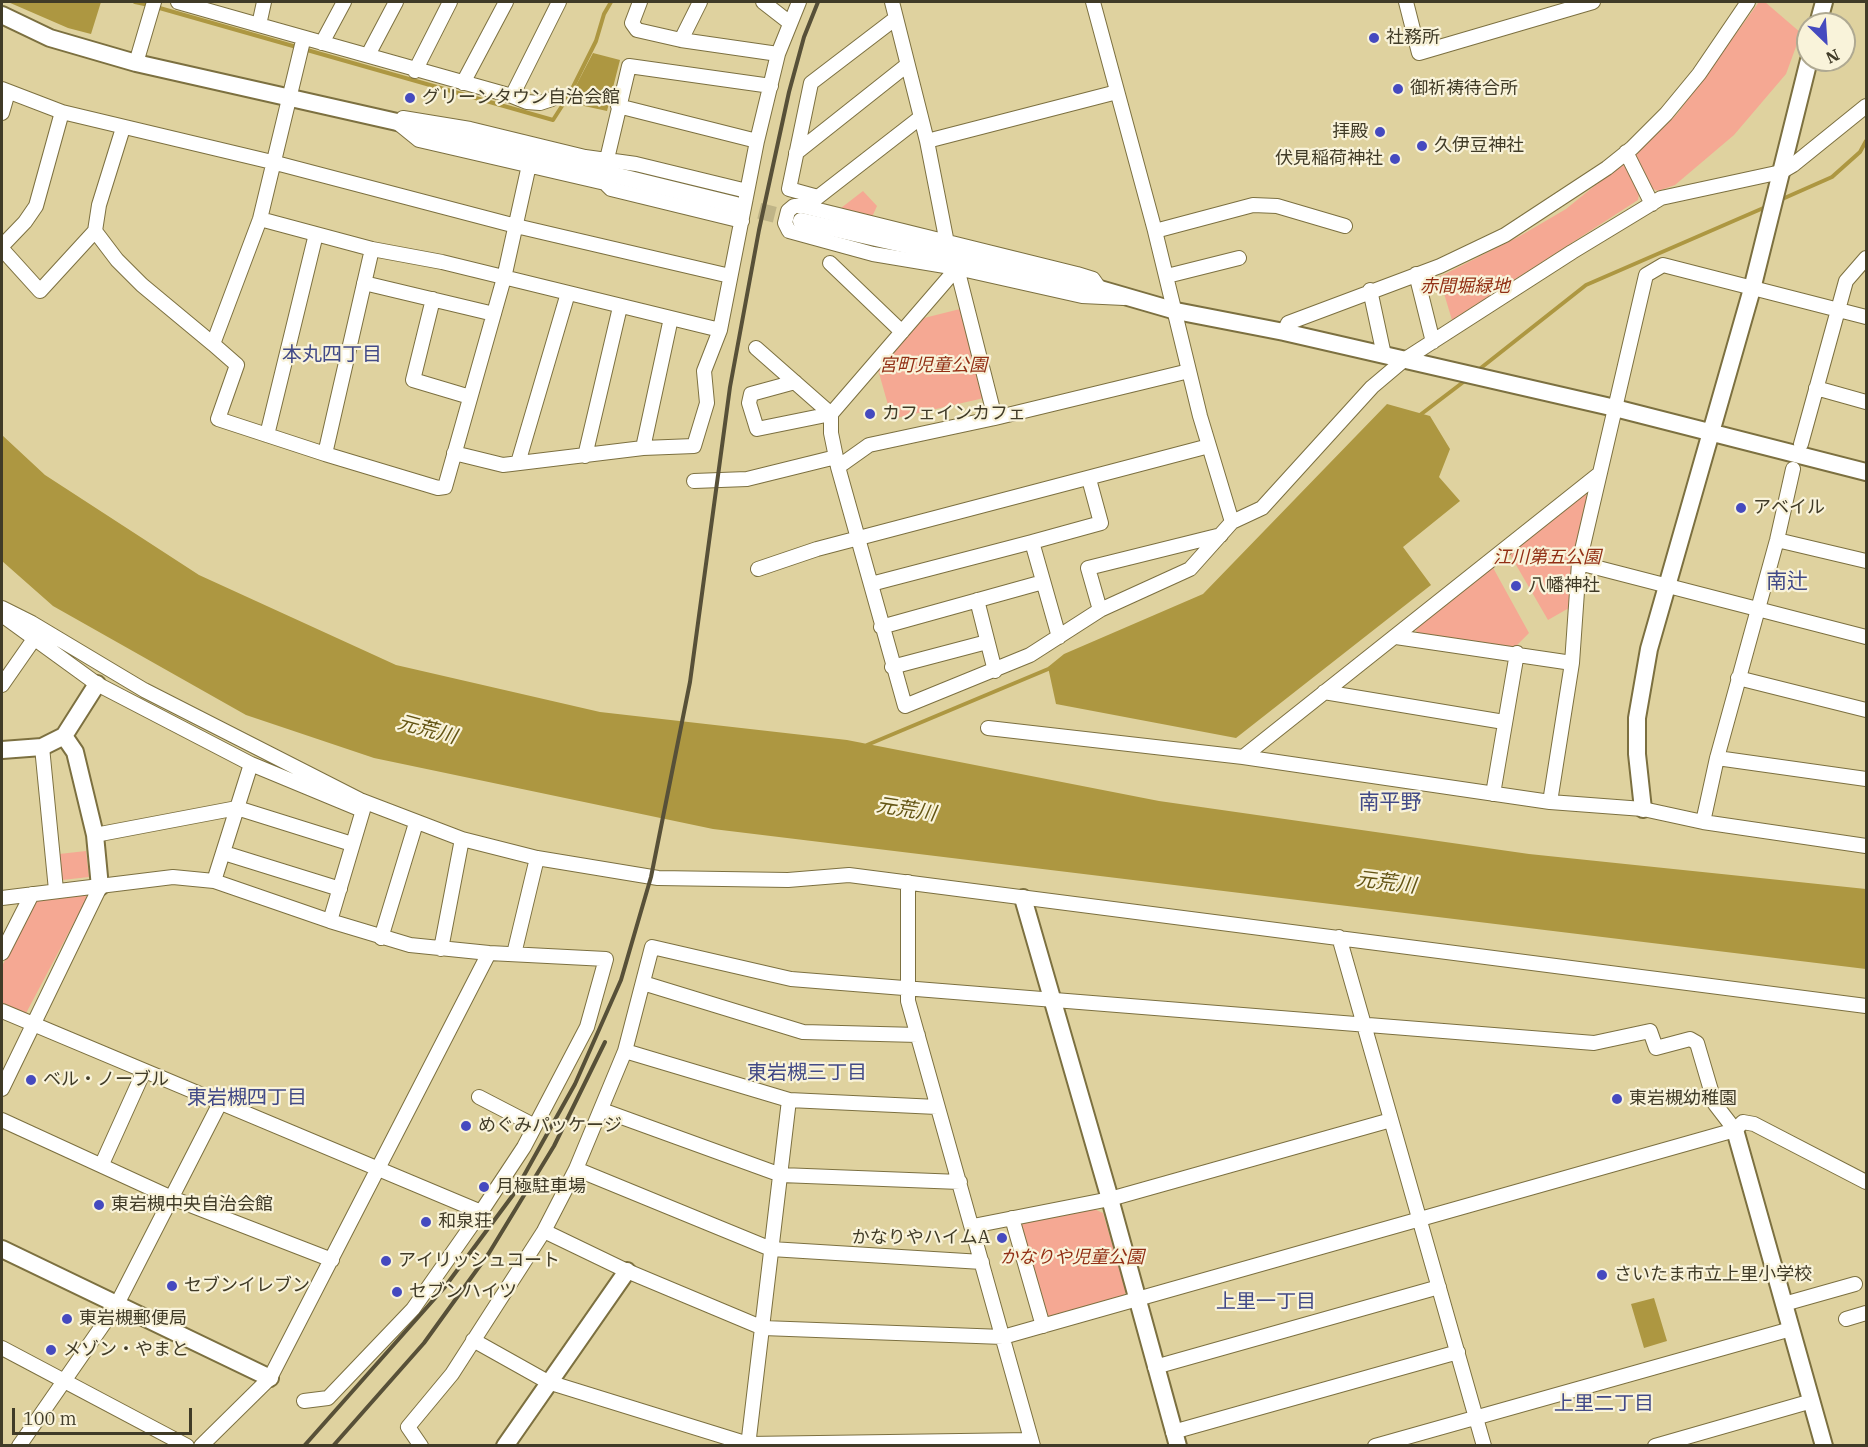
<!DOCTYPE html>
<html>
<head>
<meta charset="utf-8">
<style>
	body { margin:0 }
	#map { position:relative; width:1868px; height:1447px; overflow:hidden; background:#dfd29f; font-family:"IBM Plex Serif",serif }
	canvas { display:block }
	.frame { position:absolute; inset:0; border:3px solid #403b27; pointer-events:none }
	.north { position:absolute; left:1796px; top:12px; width:60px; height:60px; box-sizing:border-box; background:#f9f3da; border:2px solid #afa992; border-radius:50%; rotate:155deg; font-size:16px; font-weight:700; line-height:24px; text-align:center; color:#403b27 }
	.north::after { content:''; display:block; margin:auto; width:21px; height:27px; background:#454abf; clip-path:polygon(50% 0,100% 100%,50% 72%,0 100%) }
	.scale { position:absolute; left:12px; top:1408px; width:180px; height:27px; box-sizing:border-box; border:3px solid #403b27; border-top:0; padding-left:8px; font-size:18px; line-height:21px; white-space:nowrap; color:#403b27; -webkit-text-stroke:4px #f9f3da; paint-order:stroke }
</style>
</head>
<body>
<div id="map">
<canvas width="1868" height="1447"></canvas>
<div class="frame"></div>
<div class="north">N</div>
<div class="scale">100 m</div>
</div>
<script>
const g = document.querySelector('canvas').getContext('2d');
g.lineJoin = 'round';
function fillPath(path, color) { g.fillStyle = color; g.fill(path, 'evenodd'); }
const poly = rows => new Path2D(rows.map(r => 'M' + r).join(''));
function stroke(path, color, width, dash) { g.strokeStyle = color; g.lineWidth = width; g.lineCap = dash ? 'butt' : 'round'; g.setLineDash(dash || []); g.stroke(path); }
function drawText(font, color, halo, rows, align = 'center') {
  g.font = font + ' "IBM Plex Serif","Noto Sans JP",serif'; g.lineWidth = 4.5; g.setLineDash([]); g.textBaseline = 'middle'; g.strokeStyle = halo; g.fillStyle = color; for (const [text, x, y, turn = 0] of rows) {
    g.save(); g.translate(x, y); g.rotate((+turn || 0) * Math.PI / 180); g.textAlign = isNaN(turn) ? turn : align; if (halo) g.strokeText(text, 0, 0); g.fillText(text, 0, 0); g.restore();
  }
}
fillPath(poly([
	[1759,2,1765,2,1801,33,1786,74,1734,135,1675,185,1658,191,1651,188,1635,154,1677,114],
	[1624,162,1639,194,1638,200,1452,320,1439,277,1520,236,1566,209],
	[863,191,877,206,872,217,841,208],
	[960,309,984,398,892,419,877,366,920,319],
	[1582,492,1590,498,1569,608,1548,620,1508,551],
	[1491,564,1529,633,1514,648,1417,634,1415,625],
	[86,851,89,877,62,880,59,854],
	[86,895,87,898,24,1017,2,1008,2,966,36,901],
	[1094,1209,1103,1213,1126,1291,1124,1297,1050,1316,1045,1314,1019,1222]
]), '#f5a893');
fillPath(poly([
	[8,2,101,2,91,34,68,28],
	[593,53,620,60,607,111,584,106,570,97],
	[1387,404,1430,416,1450,449,1439,477,1460,501,1403,547,1431,585,1236,738,1056,704,1048,667,1064,654,1203,594],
	[2,435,45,475,199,575,396,665,600,712,847,740,1159,801,1529,854,1866,889,1866,969,713,829,374,758,246,715,53,606,2,561],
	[1654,1298,1667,1341,1644,1348,1631,1304]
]), '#ad9741');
stroke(poly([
	[135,2,149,5],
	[156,7,553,120,569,95,596,41,604,14,611,2],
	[1780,200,1832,177,1860,152,1866,141],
	[1477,371,1586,285,1768,206],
	[1420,415,1466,380],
	[867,745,1053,667]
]), '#ad9741', 4);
stroke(poly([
	[736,205,800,221]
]), '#bfb487', 16, [16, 8]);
const minor = poly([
	[178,2,259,25],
	[264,2,259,25,512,96,559,2],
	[640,2,632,23,637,30,681,40,778,54],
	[763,2,790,23],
	[892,2,927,141,947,243],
	[1093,2,1155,231,1200,416,1232,522],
	[1406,2,1419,53,1593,2],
	[896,18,811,83,789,189,818,197,921,117],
	[681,40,700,2],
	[322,43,344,2],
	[302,45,260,219,213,344,237,365,218,419,325,454,438,488,445,487,504,278,529,165],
	[368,55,396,2],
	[136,63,154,2],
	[415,71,450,2],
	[463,83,506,2],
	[2,89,62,112,272,162,516,226,730,276],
	[512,96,527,102,540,103,552,99],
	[618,106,757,141],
	[2,113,8,92],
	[403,118,470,129,585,157,636,164,747,191],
	[398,123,419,140,605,183,611,189,742,221],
	[927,141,1117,92],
	[1626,152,1652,204],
	[796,153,907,65],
	[607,159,629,66,771,86],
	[260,219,372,249,442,262,720,330],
	[95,231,117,260,142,285,213,344],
	[1155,231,1253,205,1277,206,1345,226],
	[2,246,25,222,36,206,62,112],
	[2,249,40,291,95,231,99,205,123,128],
	[830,263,902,332],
	[957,268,831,414,831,433,838,467,905,706,1030,655,1100,610,1190,569,1232,522,1262,508,1372,387,1404,360,1572,252,1661,198,1781,172,1793,165,1866,106],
	[957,268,995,418],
	[1416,274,1433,342],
	[1167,276,1239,258],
	[364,283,494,314],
	[1100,289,1093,279,1077,274,802,206,794,206,788,211,785,223,789,231,873,254,957,268,1082,296,1124,298],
	[1370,290,1384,355],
	[433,299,413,380,470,397],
	[1284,332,1288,323,1440,266,1505,235,1607,168,1632,148,1666,114,1699,74,1748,2],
	[756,348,831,414],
	[795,382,751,394,749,403,757,429,831,414],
	[1816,388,1866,402],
	[267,435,316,234],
	[1801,444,1846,281,1866,258],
	[643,448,671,318],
	[454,453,503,465,643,448,694,446,707,403,704,371,720,330,757,141,778,54,799,2],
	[325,454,372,249],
	[585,456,620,307],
	[518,463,568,293],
	[838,467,869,445,995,418,1189,371],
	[694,481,747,479,836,457],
	[1777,540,1866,561],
	[1579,563,1866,637],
	[758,569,817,549,1209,446],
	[871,584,1032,542],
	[977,600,995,671],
	[2,608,32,623,144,690,360,800,462,839,537,858,658,878,788,880,849,875,1866,1006],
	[1100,610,1088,568,1221,535],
	[2,615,97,684,251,764,362,810],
	[881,627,1043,582],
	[1059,637,1032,542,1101,523,1089,479],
	[1396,637,1572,663],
	[892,667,987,642],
	[1738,678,1866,710],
	[2,685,34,639],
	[1324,692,1504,722],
	[988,728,1243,757,1550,802,1643,809,1703,822,1866,846],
	[42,747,56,890],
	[1243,757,1599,474],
	[1717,758,1866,779],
	[1493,794,1517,653],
	[1550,802,1572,663,1579,563,1646,275,1663,265,1866,317],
	[1703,822,1717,758,1777,540,1793,469],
	[95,835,237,808,352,844],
	[224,853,340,889],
	[214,881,251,764],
	[908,882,908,1001,1033,1446],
	[2,898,173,877,214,881,330,921,410,945,489,953,606,959,587,1027,524,1147,481,1212,2,1011],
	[330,921,363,810],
	[1339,937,1484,1446],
	[381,938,416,823],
	[441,949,462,839],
	[2,953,32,894],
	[514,954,537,858],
	[643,983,803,1032,918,1035],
	[625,1051,789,1100,937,1107],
	[2,1089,100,887],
	[479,1097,535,1126],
	[602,1110,781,1175,960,1182],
	[2,1120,172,1198,332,1260],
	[102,1164,144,1071],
	[576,1169,771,1249,982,1262],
	[1012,1218,1043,1326],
	[973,1226,1110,1199,1391,1120],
	[544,1231,627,1271,763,1328,1003,1337,1735,1130,1743,1122,1754,1124,1866,1182],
	[1784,1304,1855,1284],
	[1846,1319,1866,1313],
	[473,1340,548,1382,748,1444,1031,1440],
	[2,1348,187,1446],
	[1155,1367,1439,1287],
	[304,1401,328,1398,413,1309,481,1212],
	[1173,1432,1458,1352],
	[19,1446,116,1306,220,1103],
	[201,1446,270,1378,489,953],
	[421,1446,408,1427,452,1374,544,1231,576,1169,625,1051,652,947,791,979,1594,1043,1650,1031,1656,1048,1690,1039,1697,1043,1715,1104,1735,1130],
	[748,1446,789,1100],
	[1375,1446,1791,1329],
	[1655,1446,1812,1401]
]);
const tertiary = poly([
	[2,15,50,38,136,63,397,122,736,205],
	[1818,24,1824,2],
	[801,221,1100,289,1176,311,1284,332,1615,408,1866,472],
	[64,736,75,752,95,835,100,887],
	[2,750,42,747,64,736,97,684],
	[1643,809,1637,754,1637,718,1649,649,1752,289,1809,60],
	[1023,898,1110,1199,1178,1446],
	[1735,1130,1824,1446],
	[2,1249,270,1378],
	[505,1446,627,1271]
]);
stroke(minor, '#7c7040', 16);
stroke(tertiary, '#7c7040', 20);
stroke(minor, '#fff', 14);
stroke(tertiary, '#fff', 16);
stroke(poly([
	[304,1446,444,1288,513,1195,575,1084,621,980,651,877,690,682,730,387,759,230,789,92,804,37,818,2],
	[333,1446,424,1343,489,1253,554,1146,605,1042]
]), '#575038', 4);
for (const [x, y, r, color] of [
	[1374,38,6,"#454abf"],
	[1398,89,6,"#454abf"],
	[410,98,6,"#454abf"],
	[1380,132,6,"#454abf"],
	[1422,146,6,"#454abf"],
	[1395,159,6,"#454abf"],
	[870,414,6,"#454abf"],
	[1741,508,6,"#454abf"],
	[1516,586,6,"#454abf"],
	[31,1080,6,"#454abf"],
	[1617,1099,6,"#454abf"],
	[466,1126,6,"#454abf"],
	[484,1187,6,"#454abf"],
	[99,1205,6,"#454abf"],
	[426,1222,6,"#454abf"],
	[1002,1238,6,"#454abf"],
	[386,1261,6,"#454abf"],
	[1602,1275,6,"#454abf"],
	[172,1286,6,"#454abf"],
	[397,1292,6,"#454abf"],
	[67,1319,6,"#454abf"],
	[51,1350,6,"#454abf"]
]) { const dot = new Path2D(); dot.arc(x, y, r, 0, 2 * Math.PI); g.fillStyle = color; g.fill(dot); stroke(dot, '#f9f3da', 2); }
drawText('18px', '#403b27', '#f9f3da', [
	["社務所",1386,38],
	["御祈祷待合所",1410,89],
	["グリーンタウン自治会館",422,98],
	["拝殿",1368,132,"right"],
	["久伊豆神社",1434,146],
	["伏見稲荷神社",1383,159,"right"],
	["カフェインカフェ",882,414],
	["アベイル",1753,508],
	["八幡神社",1528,586],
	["ベル・ノーブル",43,1080],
	["東岩槻幼稚園",1629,1099],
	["めぐみパッケージ",478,1126],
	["月極駐車場",496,1187],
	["東岩槻中央自治会館",111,1205],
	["和泉荘",438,1222],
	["かなりやハイムA",990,1238,"right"],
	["アイリッシュコート",398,1261],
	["さいたま市立上里小学校",1614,1275],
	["セブンイレブン",184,1286],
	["セブンハイツ",409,1292],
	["東岩槻郵便局",79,1319],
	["メゾン・やまと",63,1350]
], 'left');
drawText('italic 18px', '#922f14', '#f9f3da', [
	["赤間堀緑地",1465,287],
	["宮町児童公園",933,366],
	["江川第五公園",1547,558],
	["かなりや児童公園",1072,1258]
]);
drawText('20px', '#424a87', '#f9f3da', [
	["本丸四丁目",332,355],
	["東岩槻三丁目",807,1073],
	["東岩槻四丁目",247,1098],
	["上里一丁目",1266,1302],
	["上里二丁目",1604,1404]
]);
drawText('italic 20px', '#645514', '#f9f3da', [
	["元荒川",427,730,15],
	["元荒川",906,810,9],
	["元荒川",1386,883,7]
]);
drawText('21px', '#424a87', '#f9f3da', [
	["南辻",1787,582],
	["南平野",1390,803]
]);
</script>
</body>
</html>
